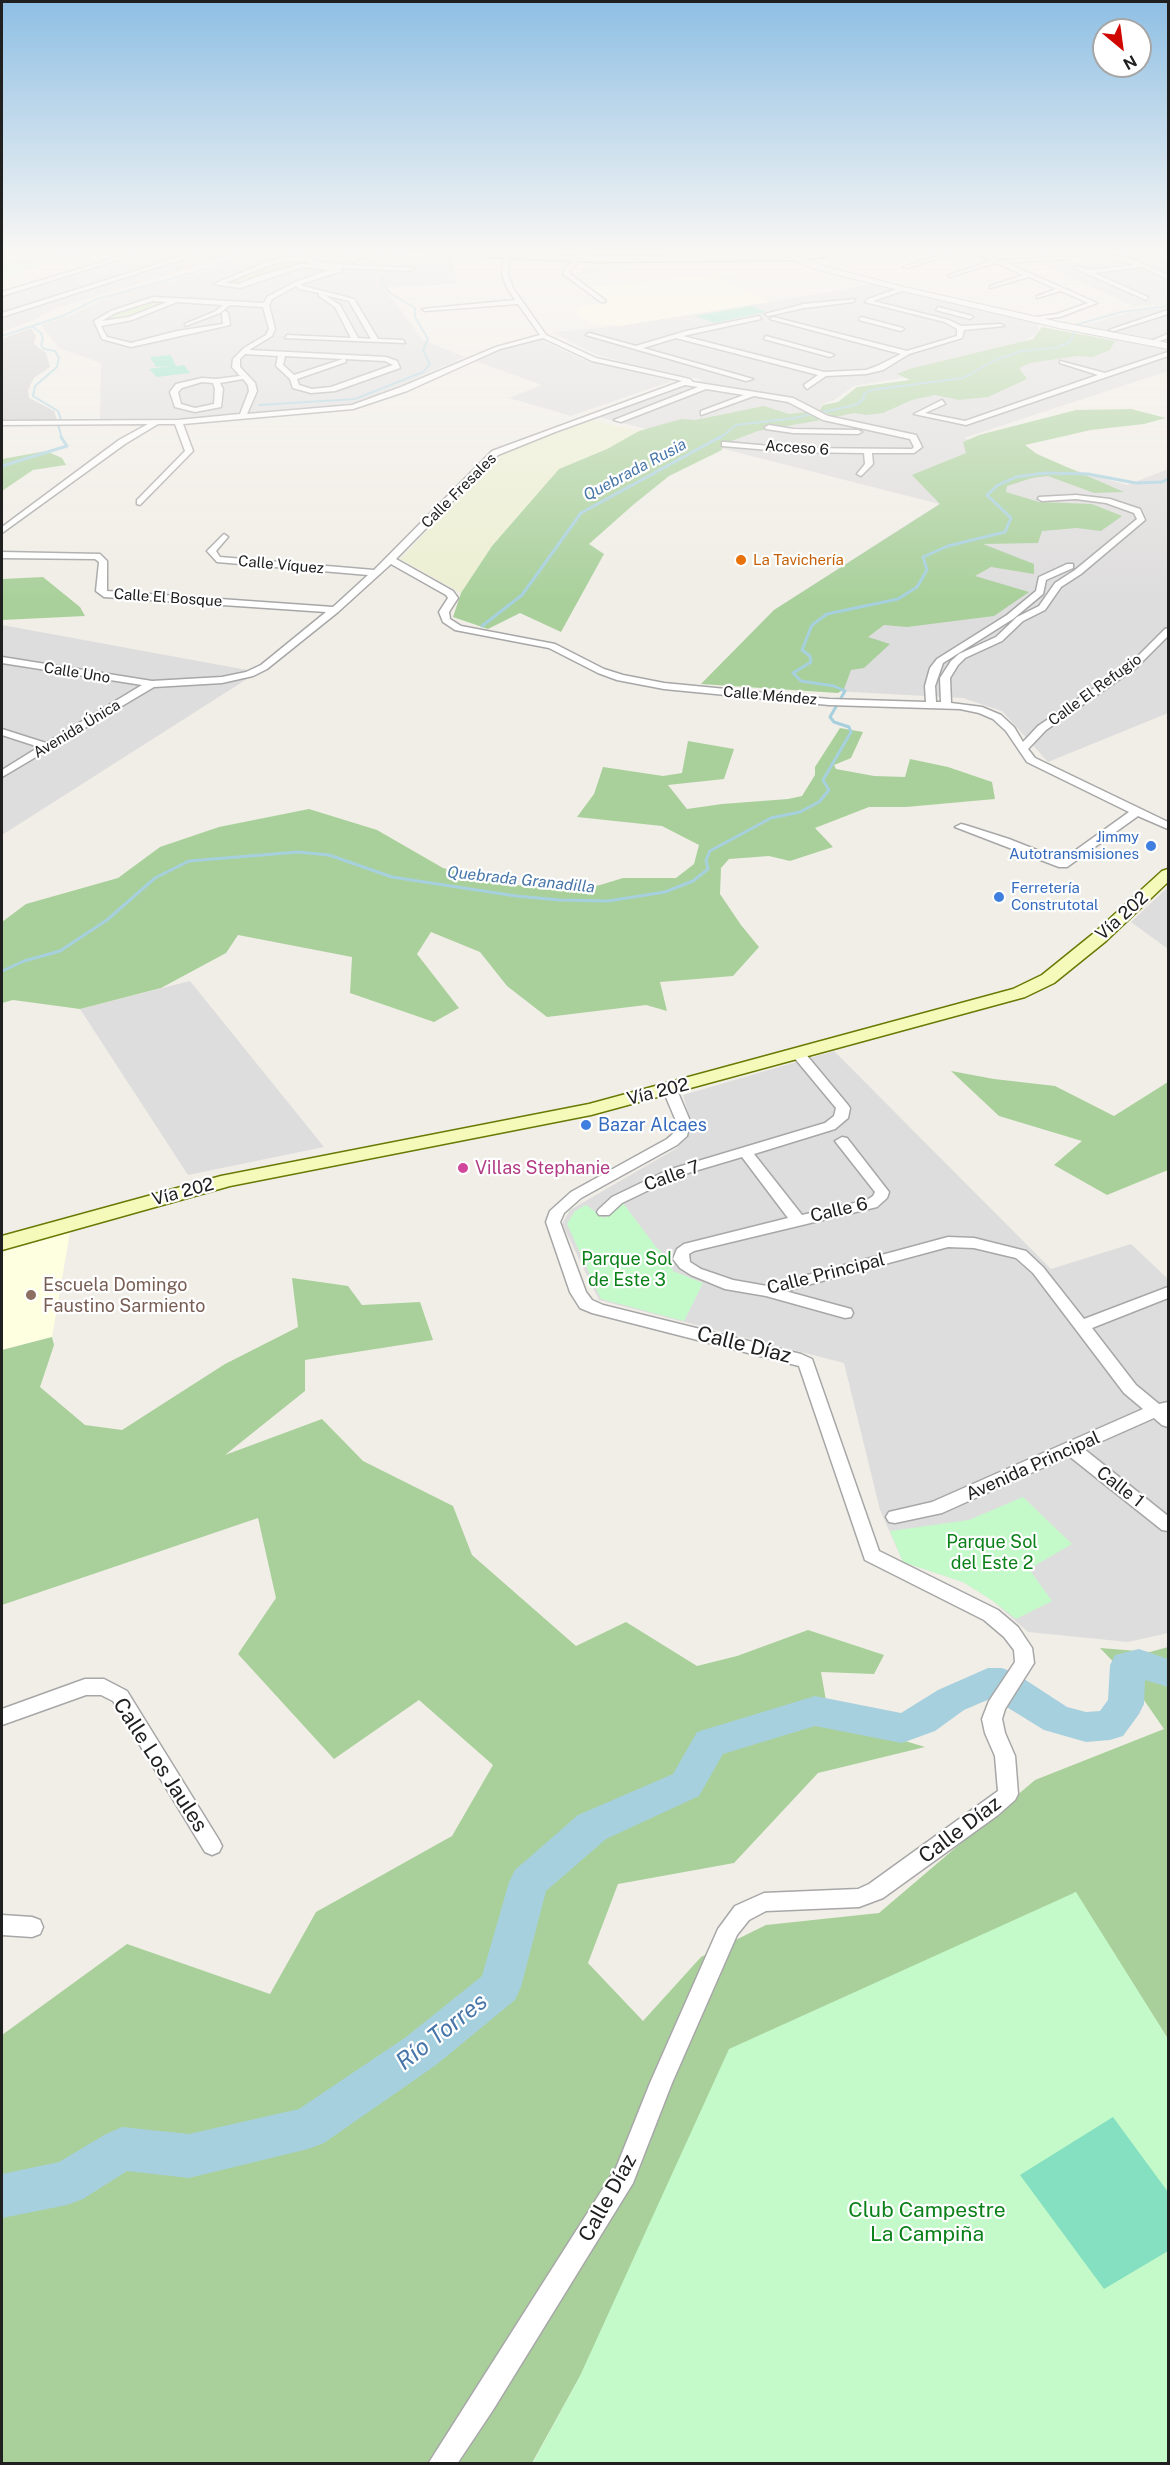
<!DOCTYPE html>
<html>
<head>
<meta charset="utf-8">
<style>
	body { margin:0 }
	#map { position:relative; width:1170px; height:2465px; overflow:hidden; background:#f1eee7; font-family:"Public Sans",sans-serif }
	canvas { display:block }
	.frame { position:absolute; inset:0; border:3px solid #202020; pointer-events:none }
	.north { position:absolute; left:1092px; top:18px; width:60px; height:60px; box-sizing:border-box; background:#fff; border:2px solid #a6a6a6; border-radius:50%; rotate:151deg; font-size:16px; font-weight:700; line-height:24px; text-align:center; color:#202020 }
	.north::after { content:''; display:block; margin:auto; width:21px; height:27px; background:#d00700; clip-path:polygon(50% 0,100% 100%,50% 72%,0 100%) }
</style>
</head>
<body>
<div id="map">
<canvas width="1170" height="2465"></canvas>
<div class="frame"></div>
<div class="north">N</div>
</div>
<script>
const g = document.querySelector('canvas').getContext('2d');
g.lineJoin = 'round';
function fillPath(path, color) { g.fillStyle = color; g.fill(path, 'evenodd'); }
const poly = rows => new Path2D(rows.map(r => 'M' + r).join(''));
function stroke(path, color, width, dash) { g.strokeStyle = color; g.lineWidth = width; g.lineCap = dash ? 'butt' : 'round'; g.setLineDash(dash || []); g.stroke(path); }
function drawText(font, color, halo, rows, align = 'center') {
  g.font = font + ' "Public Sans",sans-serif'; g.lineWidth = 4.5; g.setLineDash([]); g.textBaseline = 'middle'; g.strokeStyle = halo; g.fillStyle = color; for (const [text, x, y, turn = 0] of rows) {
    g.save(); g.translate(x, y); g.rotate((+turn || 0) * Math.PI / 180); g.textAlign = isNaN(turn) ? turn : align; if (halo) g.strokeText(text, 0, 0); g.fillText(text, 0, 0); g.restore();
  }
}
fillPath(poly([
	[138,254,227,254,217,260,54,309,34,320,2,332,2,295],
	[246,254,454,255,456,284,384,288,423,340,465,357,357,404,331,408,200,419,100,420,101,363,59,348,41,325,71,315,110,296,214,269],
	[1069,254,1155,254,1168,260,1168,305,1133,306,1044,265,1087,261],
	[872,282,1037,323,1039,332,1019,344,958,369,854,386,834,400,821,405,846,411,1078,343,1083,333,1168,350,1168,371,964,438,1127,485,1168,469,1168,713,1048,762,1002,711,963,698,701,684,774,610,939,504,599,417,703,380,625,363,594,354,552,332,618,326,847,289],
	[1168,307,1168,342,1082,326,1130,312],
	[538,338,582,359,672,381,571,416,509,398,542,385,475,361,482,356],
	[2,625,258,672,2,835],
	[1168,887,1168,949,1131,922],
	[190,981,324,1147,188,1175,80,1009],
	[834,1051,1051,1269,1131,1244,1168,1279,1168,1633,1128,1642,1028,1632,993,1601,963,1582,903,1562,880,1510,844,1363,599,1300,562,1224,570,1210,677,1148,692,1127,683,1095]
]), '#dedddd');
fillPath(poly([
	[740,271,717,278,769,302,618,326,615,324,597,325,578,315,577,307,609,302,590,287],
	[70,1232,52,1337,2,1350,2,1252]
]), '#feffe1');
fillPath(poly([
	[31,328,36,336,34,344,46,353,50,367,34,378,28,390,29,398,54,411,57,420,2,421,2,339]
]), '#cecece');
fillPath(poly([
	[591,420,639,431,607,449,559,469,492,546,461,593,400,559,503,453]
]), '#ecefd2');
fillPath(poly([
	[305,260,307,263,264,275,238,286,223,283,260,270,276,261],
	[154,300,168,301,130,318,100,321,122,311]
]), '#c9ebad');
fillPath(poly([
	[1042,327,1115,341,1110,350,1093,357,1077,356,1030,363,1019,368,1027,379,988,397,959,400,935,395,912,400,883,413,866,415,854,413,835,417,820,410,823,405,838,402,857,387,910,380,897,374,909,369,1033,339],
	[764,406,789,414,806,412,821,420,758,431,721,445,722,450,669,476,633,505,589,544,604,554,561,632,520,613,488,629,453,617,461,593,492,546,559,469,607,449,639,431,681,419,695,420],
	[1131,409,1166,418,1144,424,1091,430,1025,445,1037,454,1124,492,1094,493,1048,476,1032,478,1007,486,1006,492,1039,502,1092,504,1122,516,1101,531,1077,528,1042,531,1038,543,983,544,1034,564,1034,574,991,567,975,576,1029,592,994,616,907,627,884,625,868,637,890,644,864,668,851,670,844,689,838,693,701,684,774,610,940,504,912,475,966,453,963,442,979,435,1076,410],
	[46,451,62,458,66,465,33,470,2,491,2,459],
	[43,577,80,607,85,616,2,620,2,579],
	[840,728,863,732,851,758,834,765,836,769,874,776,905,777,910,759,948,767,992,782,995,799,906,807,869,807,815,828,833,847,790,861,769,856,729,859,721,868,720,894,741,925,759,947,733,976,660,982,667,1011,646,1005,547,1017,507,986,480,952,431,932,417,954,459,1008,434,1022,350,993,352,957,238,935,226,953,161,988,80,1009,13,1000,2,1003,2,922,26,904,118,878,160,847,219,827,309,809,377,830,443,868,504,884,571,890,600,885,623,878,676,878,694,864,699,845,662,826,577,817,594,794,603,767,663,776,682,773,688,741,734,749,724,779,668,785,687,809,722,804,788,799,802,796,815,775,815,767],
	[951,1071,994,1079,1055,1086,1114,1116,1168,1082,1168,1170,1107,1195,1054,1165,1082,1141,999,1116],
	[292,1278,348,1286,362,1305,420,1302,433,1340,305,1360,305,1391,225,1455,322,1419,363,1461,453,1506,472,1555,576,1646,626,1622,697,1666,737,1656,808,1630,884,1655,874,1674,821,1672,829,1718,925,1747,818,1773,734,1863,618,1884,588,1963,643,2021,701,1957,766,1925,879,1913,1035,1780,1164,1729,1128,1677,1100,1648,1150,1652,1168,1647,1168,2039,1075,1892,579,2378,532,2463,2,2463,2,2035,127,1944,270,1994,316,1912,452,1836,493,1765,419,1700,334,1759,238,1654,276,1598,258,1518,2,1605,2,1350,52,1337,54,1345,40,1387,85,1425,122,1430,225,1364,298,1327]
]), '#a9d09b');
fillPath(poly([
	[35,254,81,254,68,257,65,262,41,264,2,279,2,258,18,258],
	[623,1203,656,1247,667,1257,673,1271,703,1283,684,1321,601,1299,567,1224,575,1211,586,1205,604,1218],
	[1023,1497,1072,1544,1029,1569,1052,1601,1016,1619,993,1601,963,1582,903,1562,890,1531,969,1520],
	[1076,1892,1168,2039,1168,2463,532,2464,579,2378,729,2049]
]), '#c4faca');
fillPath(poly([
	[752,306,766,312,715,323,695,316],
	[171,355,176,366,184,365,190,373,157,377,149,369,171,366,156,367,150,357],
	[1113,2117,1168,2192,1168,2251,1104,2289,1020,2175]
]), '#84e0c0');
fillPath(poly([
	[605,265,619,265,629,271,579,275,584,267]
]), '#e4e4e4');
stroke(poly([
	[2,269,18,262,74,254],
	[32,326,41,333,43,339,41,345,44,349,55,351,59,358,57,367,35,386,33,396,58,411,61,420,58,424,62,439],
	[1072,326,1121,312,1168,306],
	[2,336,63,316,97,299,210,268,241,254],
	[259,405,355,399,423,372,430,364,423,350,428,339,415,317,415,308,390,293,381,283,384,275,405,266,397,258,404,254],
	[719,439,736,425,794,418,851,406,859,403,864,398,864,394,871,390,963,378,993,361,1021,351,1055,348,1070,342,1075,331]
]), '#a7d0de', 2);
stroke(poly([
	[2,466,67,446,61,437],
	[482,626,522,595,581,513,720,437],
	[2,971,24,961,60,951,107,920,155,878,189,861,298,852,329,855,392,877,516,896,560,900,608,901,665,892,693,881,708,869,706,860,710,851,771,818,800,812,819,802,829,790,823,780,851,732,849,727,834,722,830,717,845,691,834,686,801,681,793,673,811,662,810,656,802,650,812,625,827,614,898,599,917,587,927,570,923,557,948,546,1005,532,1011,518,987,495,998,485,1016,477,1045,473,1088,474,1136,483,1162,482,1168,479]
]), '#a7d0de', 3);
fillPath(poly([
	[1139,1649,1168,1659,1168,1687,1145,1680,1144,1704,1139,1714,1123,1736,1110,1740,1086,1742,1044,1730,992,1698,964,1710,935,1731,902,1743,815,1726,723,1754,699,1796,606,1839,546,1891,521,1987,515,2000,436,2065,324,2143,308,2149,189,2178,127,2171,83,2199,67,2205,2,2218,2,2174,59,2162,106,2134,122,2127,189,2134,299,2109,406,2037,482,1976,509,1882,515,1870,578,1815,673,1774,697,1732,815,1696,901,1713,938,1690,988,1668,1002,1668,1015,1673,1067,1707,1086,1712,1100,1711,1108,1700,1110,1665,1115,1655,1139,1649]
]), '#a7d0de');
const minor = poly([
	[128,254,137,254,2,296,2,292,128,254],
	[189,254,198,254,2,317,2,313,189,254],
	[379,254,388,254,359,264,354,263,379,254],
	[505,254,510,255,508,274,513,288,546,335,596,358,690,379,693,382,793,398,828,416,916,435,922,447,914,453,872,453,873,464,861,476,857,474,865,464,864,453,793,452,722,446,722,442,725,442,793,448,912,449,914,447,910,439,823,420,788,402,754,396,701,415,701,411,744,395,706,389,621,422,614,420,698,387,685,385,555,432,498,455,396,559,453,591,458,598,449,612,450,619,461,626,555,644,604,669,623,675,664,683,829,699,926,702,925,686,930,668,937,659,1007,615,1036,591,1039,577,1067,564,1073,564,1073,568,1046,580,1043,594,1013,619,943,663,935,686,936,702,941,702,940,678,951,661,959,654,996,637,1017,617,1039,606,1055,583,1075,570,1137,519,1134,513,1106,503,1076,499,1042,501,1038,499,1039,497,1076,495,1110,499,1140,509,1145,520,1081,574,1061,587,1045,610,1023,621,1002,641,965,658,958,665,950,678,951,703,982,707,1001,715,1014,727,1023,742,1038,726,1130,664,1165,629,1168,628,1168,636,1136,668,1046,730,1028,749,1035,758,1168,822,1168,829,1138,816,1067,867,1059,867,955,827,961,824,965,825,1009,839,1062,860,1129,812,1027,762,1006,731,993,719,979,713,960,709,829,705,664,689,617,680,598,673,549,648,455,630,443,622,439,612,448,598,446,595,391,564,338,612,267,669,253,676,222,683,154,687,2,777,2,770,39,747,2,735,2,729,46,743,142,685,2,663,2,657,152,681,222,677,246,672,261,665,326,612,104,597,96,591,99,562,95,559,2,558,2,552,100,554,107,561,107,591,333,607,368,575,217,562,207,551,224,534,228,537,216,551,220,557,374,570,492,451,682,381,592,361,543,338,500,349,407,391,353,409,183,424,193,451,140,505,137,504,137,500,185,451,175,424,158,424,125,444,2,533,2,527,119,440,148,424,2,425,2,421,178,420,240,414,249,391,248,385,243,379,220,383,223,389,221,407,195,412,175,407,170,392,176,384,202,378,216,379,240,376,232,367,233,359,244,348,266,335,269,329,263,307,230,305,220,313,185,326,185,324,216,311,223,305,177,302,132,320,101,326,107,337,131,343,177,331,223,324,222,313,225,311,228,313,230,325,131,347,102,339,94,321,111,311,153,297,264,303,267,297,295,282,329,270,303,267,240,288,214,284,269,261,288,257,310,257,317,262,346,265,414,268,412,271,341,268,342,271,301,284,303,286,354,299,378,339,403,340,405,343,285,338,287,335,351,338,335,307,319,296,319,293,299,289,296,286,272,299,269,305,275,329,272,336,249,350,386,357,397,361,400,368,335,391,311,393,293,388,290,379,276,366,278,356,245,354,240,359,240,367,255,383,257,391,247,414,352,405,401,387,496,347,540,335,518,304,425,311,422,309,515,300,507,288,502,274,505,254],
	[288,261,308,261,312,264,301,264,259,276,239,284,225,283,273,264,288,261],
	[325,295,349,301,371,339,358,338,340,305,325,295],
	[153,301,167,302,129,317,102,321,115,313,153,301],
	[285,356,343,359,294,375,283,365,285,356],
	[345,359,385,361,393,365,331,387,312,389,299,385,297,379,346,362,345,359],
	[202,382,213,383,215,389,214,404,195,408,181,404,178,392,182,388,202,382],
	[581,254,588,254,570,270,569,273,605,300,605,302,601,302,563,274,565,268,581,254],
	[944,254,953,254,908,268,903,267,944,254],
	[977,254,985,254,1000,260,1072,256,1070,259,1007,263,1097,303,1060,317,1030,320,1030,318,1057,314,1088,303,1061,291,1037,298,1037,296,1056,289,1029,277,990,288,990,286,1023,275,996,263,949,277,949,275,991,261,977,254],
	[1101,254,1132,259,1168,275,1168,279,1142,267,1094,273,1148,297,1146,300,1074,268,1077,266,1088,270,1135,265,1101,254],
	[903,287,905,290,873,301,949,320,961,326,1001,324,1004,326,964,330,962,338,909,354,883,370,866,374,826,376,807,389,804,385,818,375,676,338,643,348,753,379,746,381,586,335,589,333,636,346,686,331,759,316,761,319,683,336,824,372,866,370,877,366,901,354,770,319,773,317,907,351,957,336,957,329,945,322,865,302,868,299,903,287],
	[855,299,853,302,804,308,768,316,765,314,804,304,855,299],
	[938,307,972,316,973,317,970,319,936,310,938,307],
	[1168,310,1168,314,1114,331,1109,330,1168,310],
	[861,317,903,328,904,329,901,331,859,320,861,317],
	[1168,334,1168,338,1149,345,1146,343,1168,334],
	[766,336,832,354,834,355,830,357,764,339,766,336],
	[1168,352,1168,356,966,425,914,414,942,400,945,404,925,413,965,421,1098,375,1060,363,1060,361,1105,373,1168,352],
	[769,425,793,429,858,430,862,432,858,434,793,433,766,429,765,427,769,425],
	[799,1051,804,1052,848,1105,850,1108,848,1118,835,1129,754,1154,802,1215,867,1200,873,1196,875,1192,835,1141,842,1137,847,1138,889,1192,887,1198,877,1207,694,1251,689,1254,690,1262,701,1269,733,1280,767,1286,948,1237,974,1238,1026,1251,1043,1267,1084,1319,1168,1287,1168,1298,1092,1328,1136,1385,1159,1404,1168,1402,1168,1427,1162,1425,1154,1418,1084,1449,1168,1516,1168,1531,1162,1530,1069,1456,942,1513,895,1523,889,1522,886,1517,889,1512,932,1502,1143,1409,1124,1393,1033,1273,1016,1258,974,1248,948,1247,785,1291,851,1309,853,1313,851,1317,845,1318,766,1296,725,1289,691,1275,680,1268,673,1259,677,1249,684,1244,788,1218,742,1157,678,1176,622,1203,609,1215,599,1215,597,1212,599,1209,612,1197,668,1170,825,1123,834,1116,836,1108,792,1055,799,1051],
	[670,1086,677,1090,690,1121,687,1136,677,1145,581,1198,564,1213,560,1222,586,1292,592,1300,603,1305,801,1354,812,1359,879,1551,998,1610,1018,1627,1032,1648,1034,1663,1005,1709,1002,1719,1005,1733,1015,1756,1018,1794,1015,1800,998,1815,883,1898,859,1907,766,1911,749,1920,737,1935,672,2083,633,2183,493,2410,457,2464,428,2464,616,2168,650,2083,718,1929,735,1906,764,1893,858,1889,869,1884,998,1791,995,1756,985,1733,982,1719,989,1701,1015,1662,1014,1650,1004,1637,984,1620,865,1560,799,1366,592,1313,580,1308,570,1292,546,1222,550,1211,571,1192,667,1139,675,1132,676,1121,663,1090,670,1086],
	[85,1679,104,1679,127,1691,219,1840,222,1846,219,1852,212,1855,205,1852,113,1701,101,1695,86,1695,2,1725,2,1709,85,1679],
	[2,1915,32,1917,40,1920,43,1927,40,1934,32,1937,2,1935,2,1915]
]);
const tertiary = poly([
	[792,255,798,255,820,265,904,287,1059,322,1168,343,1168,349,1059,328,903,291,814,269,792,259,792,255]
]);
const secondary = poly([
	[482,254,598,256,828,254,824,257,795,260,598,262,486,257,482,254],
	[1168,869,1168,882,1106,941,1054,983,1025,997,591,1115,230,1186,2,1250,2,1236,221,1176,589,1104,1013,989,1042,975,1094,933,1162,871,1168,869]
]);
stroke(minor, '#a7a7a7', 3);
stroke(tertiary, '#a7a7a7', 2);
stroke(secondary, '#697a04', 3);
fillPath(minor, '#fff');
fillPath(tertiary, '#fff');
fillPath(secondary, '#f5fabb');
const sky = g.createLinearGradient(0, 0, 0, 599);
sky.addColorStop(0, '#8ebfe4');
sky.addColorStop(0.42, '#f9f7f4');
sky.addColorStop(1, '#f9f7f400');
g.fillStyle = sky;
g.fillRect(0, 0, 1170, 599);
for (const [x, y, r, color] of [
	[741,560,6,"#e8710a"],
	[1151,846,6,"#3f7fe0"],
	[999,897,6,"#3f7fe0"],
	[586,1125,6,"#3f7fe0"],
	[463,1168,6,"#d1479c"],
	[31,1295,6,"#8d6e63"]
]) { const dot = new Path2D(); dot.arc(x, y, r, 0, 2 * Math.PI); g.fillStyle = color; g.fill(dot); stroke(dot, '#fff', 2); }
drawText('15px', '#202020', '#fff', [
	["Acceso 6",797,448,4],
	["Calle Fresales",459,491,-45],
	["Calle Víquez",281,565,5],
	["Calle El Bosque",168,598,4],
	["Calle Uno",77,673,9],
	["Calle El Refugio",1095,690,-36],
	["Calle Méndez",770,696,5],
	["Avenida Única",77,729,-31]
]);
drawText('15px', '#c56008', '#fff', [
	["La Tavichería",753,560]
], 'left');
drawText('15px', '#366cbe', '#fff', [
	["Jimmy",1139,837],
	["Autotransmisiones",1139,854],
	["Ferretería",1011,888,"left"],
	["Construtotal",1011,905,"left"]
], 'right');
drawText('italic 16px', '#4876a9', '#fff', [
	["Quebrada Rusia",635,470,-28],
	["Quebrada Granadilla",521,880,6]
]);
drawText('18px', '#202020', '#fff', [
	["Vía 202",1122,916,-42],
	["Vía 202",658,1092,-14],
	["Calle 7",672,1176,-20],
	["Vía 202",183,1192,-15],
	["Calle 6",839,1210,-13],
	["Calle Principal",826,1274,-14],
	["Avenida Principal",1033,1466,-24],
	["Calle 1",1120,1487,38]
]);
drawText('18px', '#366cbe', '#fff', [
	["Bazar Alcaes",598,1125]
], 'left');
drawText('18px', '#b23c85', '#fff', [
	["Villas Stephanie",475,1168]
], 'left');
drawText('18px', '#0b8119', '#fff', [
	["Parque Sol",627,1259],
	["de Este 3",627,1280],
	["Parque Sol",992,1542],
	["del Este 2",992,1563]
]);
drawText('18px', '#785e54', '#fff', [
	["Escuela Domingo",43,1285],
	["Faustino Sarmiento",43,1306]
], 'left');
drawText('21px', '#202020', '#fff', [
	["Calle Díaz",744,1345,14],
	["Calle Los Jaules",160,1765,57],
	["Calle Díaz",960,1830,-37],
	["Calle Díaz",608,2198,-61]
]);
drawText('21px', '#0b8119', '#fff', [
	["Club Campestre",927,2211],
	["La Campiña",927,2235]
]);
drawText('italic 24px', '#4876a9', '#fff', [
	["Río Torres",442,2032,-38]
]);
</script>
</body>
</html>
